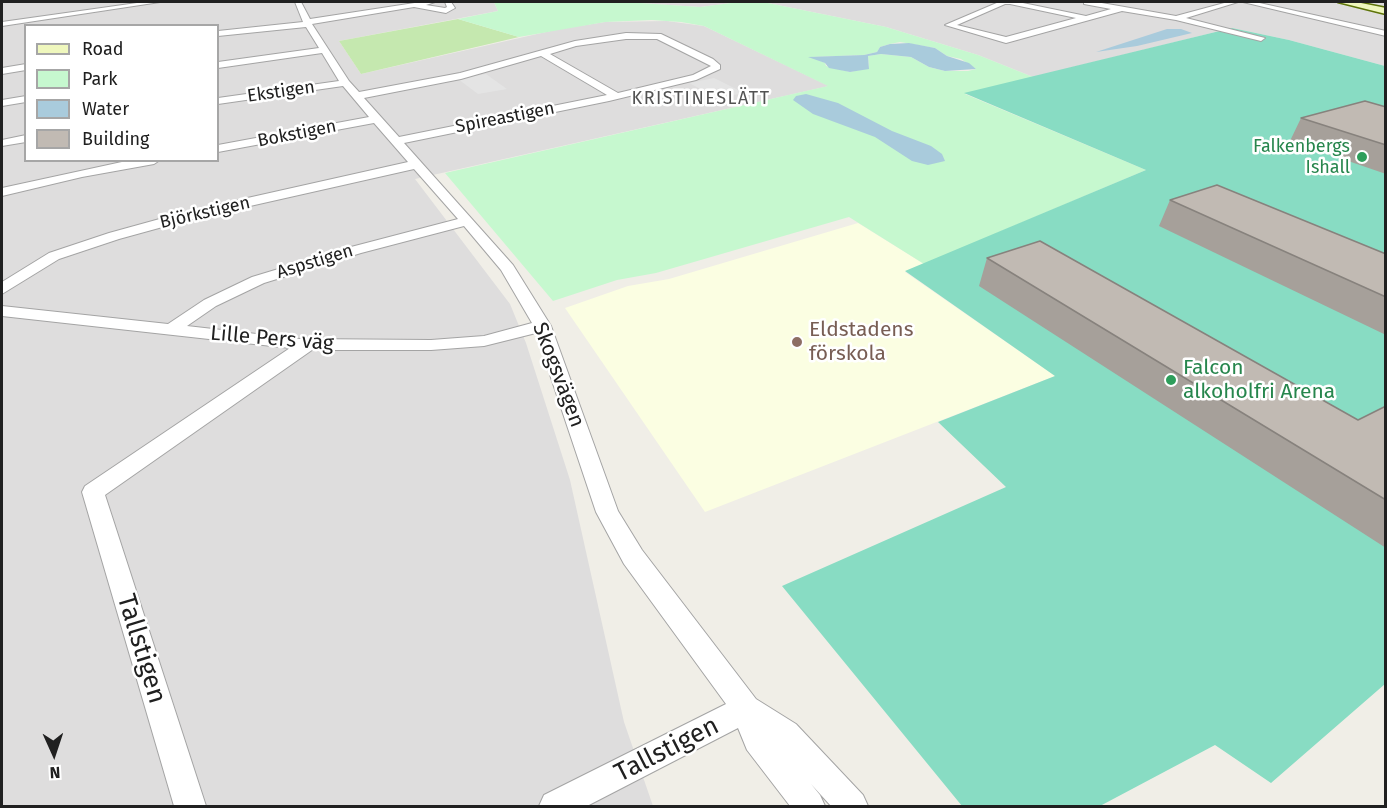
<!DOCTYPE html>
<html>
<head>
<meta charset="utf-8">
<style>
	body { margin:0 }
	#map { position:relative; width:1387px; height:808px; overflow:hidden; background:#f0eee7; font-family:"Fira Sans",sans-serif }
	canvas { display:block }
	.frame { position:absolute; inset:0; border:3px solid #202020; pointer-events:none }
	.legend { position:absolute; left:24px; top:24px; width:195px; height:138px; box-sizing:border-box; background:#fff; border:2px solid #a6a6a6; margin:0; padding:8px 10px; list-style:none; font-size:18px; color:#202020 }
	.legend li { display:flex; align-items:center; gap:12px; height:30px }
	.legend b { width:30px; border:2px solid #a6a6a6 }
	.north { position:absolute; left:24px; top:724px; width:60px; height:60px; -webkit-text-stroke:4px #fff; paint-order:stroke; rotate:177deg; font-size:16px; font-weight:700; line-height:24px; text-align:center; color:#202020 }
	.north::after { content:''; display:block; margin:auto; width:21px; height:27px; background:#202020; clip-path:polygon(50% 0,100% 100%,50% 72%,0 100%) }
</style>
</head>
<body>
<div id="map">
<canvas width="1387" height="808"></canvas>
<div class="frame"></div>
<ul class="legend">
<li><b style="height:8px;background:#eff7bd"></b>Road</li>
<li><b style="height:16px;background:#c6f8cf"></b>Park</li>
<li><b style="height:16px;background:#a9cbdc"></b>Water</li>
<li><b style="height:16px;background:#c1bab3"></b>Building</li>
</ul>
<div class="north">N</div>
</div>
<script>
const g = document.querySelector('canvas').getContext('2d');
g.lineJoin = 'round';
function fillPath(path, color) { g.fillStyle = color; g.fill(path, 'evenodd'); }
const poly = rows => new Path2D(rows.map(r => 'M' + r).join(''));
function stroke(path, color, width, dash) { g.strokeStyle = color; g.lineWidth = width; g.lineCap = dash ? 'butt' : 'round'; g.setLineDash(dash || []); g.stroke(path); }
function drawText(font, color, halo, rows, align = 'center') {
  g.font = font + ' "Fira Sans",sans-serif'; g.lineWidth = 5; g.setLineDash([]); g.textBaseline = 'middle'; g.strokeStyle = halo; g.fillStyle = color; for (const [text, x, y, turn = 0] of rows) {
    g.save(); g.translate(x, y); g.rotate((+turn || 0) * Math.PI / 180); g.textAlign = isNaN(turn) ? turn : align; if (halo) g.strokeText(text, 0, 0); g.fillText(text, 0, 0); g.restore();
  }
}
fillPath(poly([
	[2,2,494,2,498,11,339,41,361,74,559,29,605,22,667,21,704,26,829,86,415,179,510,304,526,343,570,480,624,722,653,806,2,806],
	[26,26,218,26,218,160,26,160],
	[625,2,739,2,700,7],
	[763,2,1385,2,1385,66,1289,40,1232,28,1033,77,978,55,886,27]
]), '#dedddd');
fillPath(poly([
	[858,223,924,264,905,272,1055,376,705,512,565,308,628,286,669,279]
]), '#fbfee2');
fillPath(poly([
	[458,19,519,37,361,74,339,41]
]), '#c5e8af');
fillPath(poly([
	[494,2,625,2,700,7,739,2,763,2,886,27,978,55,1033,77,965,94,1146,170,924,264,849,217,656,273,617,280,553,301,445,173,828,86,704,26,681,22,652,20,605,22,519,37,458,19,498,11],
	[900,42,935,48,947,56,961,59,976,69,968,71,945,71,929,67,911,57,881,54,868,56,869,68,850,72,826,66,825,63,812,57,864,55,877,52,880,47,890,44]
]), '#c6f8cf');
fillPath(poly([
	[1232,28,1289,40,1385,66,1385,684,1271,783,1215,745,1100,806,962,806,782,586,1006,487,938,422,1055,376,905,271,1146,170,964,93]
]), '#88dcc3');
fillPath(poly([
	[486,74,507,89,478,94,458,79],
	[714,78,744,93,718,98,689,83]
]), '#e4e4e4');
fillPath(poly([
	[1167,29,1181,29,1192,33,1137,46,1096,52],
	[909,43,935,48,947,56,969,63,976,69,945,71,929,67,911,57,881,54,868,56,869,69,850,72,829,68,825,63,808,57,864,55,877,52,880,47,890,44],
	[806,94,838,103,892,131,931,146,942,154,945,161,928,165,912,161,875,137,813,114,793,100,796,96]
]), '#a9cbdc');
const street = poly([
	[144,2,160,2,2,26,2,22,144,2],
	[295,2,301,2,310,19,421,2,435,2,426,5,445,8,447,7,445,2,451,2,455,8,446,13,414,7,312,24,349,81,359,92,460,73,575,41,626,33,661,34,713,59,720,65,720,69,696,80,609,101,404,143,513,265,551,326,618,511,642,550,756,699,796,724,863,795,868,806,831,806,811,784,820,795,825,806,790,806,747,750,738,728,587,806,539,806,544,795,726,704,624,564,596,512,536,333,484,346,431,350,312,350,105,495,206,806,174,806,82,492,85,486,290,348,2,316,2,306,168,324,204,300,252,277,351,247,458,219,414,169,188,220,119,239,59,259,2,294,2,282,49,253,109,233,185,212,408,162,374,123,218,152,218,145,369,117,343,86,218,104,218,98,339,81,322,53,218,68,218,62,319,48,306,27,218,36,218,31,303,22,295,2],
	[626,39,657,39,711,66,693,75,618,93,550,54,576,46,626,39],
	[541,56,607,95,399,137,364,98,461,79,541,56],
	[464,226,501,270,532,323,484,336,431,340,300,339,187,326,216,306,264,283,361,253,464,226],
	[999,2,1018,2,1086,16,1111,9,1084,4,1084,2,1096,2,1176,16,1228,2,1238,2,1186,18,1265,38,1261,41,1176,20,1122,11,1006,43,945,25,999,2],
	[1005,4,1010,4,1076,18,1006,37,957,25,1005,4],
	[1243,2,1255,2,1386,31,1386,36,1243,2],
	[26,64,26,70,2,74,2,68,26,64],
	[26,96,26,102,2,106,2,100,26,96],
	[26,135,26,142,2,146,2,140,26,135],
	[131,160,160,160,154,164,82,177,2,196,2,188,131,160]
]);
const secondary = poly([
	[1338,2,1356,2,1386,8,1386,14,1338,2]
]);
stroke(street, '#a4a4a4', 2);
stroke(secondary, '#5e7409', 3);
fillPath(street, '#fff');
fillPath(secondary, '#eff7bd');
fillPath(poly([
	[1386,107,1386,174,1290,141,1301,118],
	[1170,200,1386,254,1386,335,1159,226],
	[987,258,1358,420,1386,406,1386,548,979,286]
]), '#a6a09a');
const building = poly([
	[1365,101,1386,107,1386,145,1301,118,1365,101],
	[1217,185,1386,254,1386,297,1170,200,1217,185],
	[1040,241,1358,420,1386,406,1386,500,987,258,1040,241]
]);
fillPath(building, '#c1bab3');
stroke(building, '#87827d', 1.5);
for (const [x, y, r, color] of [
	[1362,157,6,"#2e9e5b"],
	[797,342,6,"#8d6e63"],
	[1171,380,6,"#2e9e5b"]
]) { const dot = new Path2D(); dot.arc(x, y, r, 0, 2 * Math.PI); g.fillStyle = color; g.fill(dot); stroke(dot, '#fff', 2); }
drawText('18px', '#202020', '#fff', [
	["Ekstigen",281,92,-8],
	["Spireastigen",505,118,-11],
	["Bokstigen",297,134,-11],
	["Björkstigen",205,213,-13],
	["Aspstigen",315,262,-17]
]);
g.letterSpacing = '1.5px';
drawText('18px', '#535353', '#fff', [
	["KRISTINESLÄTT",701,99]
]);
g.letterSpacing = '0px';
drawText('18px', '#27864d', '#fff', [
	["Falkenbergs",1350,147],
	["Ishall",1350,168]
], 'right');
drawText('21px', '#785e54', '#fff', [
	["Eldstadens",809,330],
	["förskola",809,354]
], 'left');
drawText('21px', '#202020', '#fff', [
	["Lille Pers väg",272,339,5],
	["Skogsvägen",558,375,69]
]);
drawText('21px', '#27864d', '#fff', [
	["Falcon",1183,368],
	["alkoholfri Arena",1183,392]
], 'left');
drawText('26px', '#202020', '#fff', [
	["Tallstigen",141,649,73],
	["Tallstigen",667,750,-27]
]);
</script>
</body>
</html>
